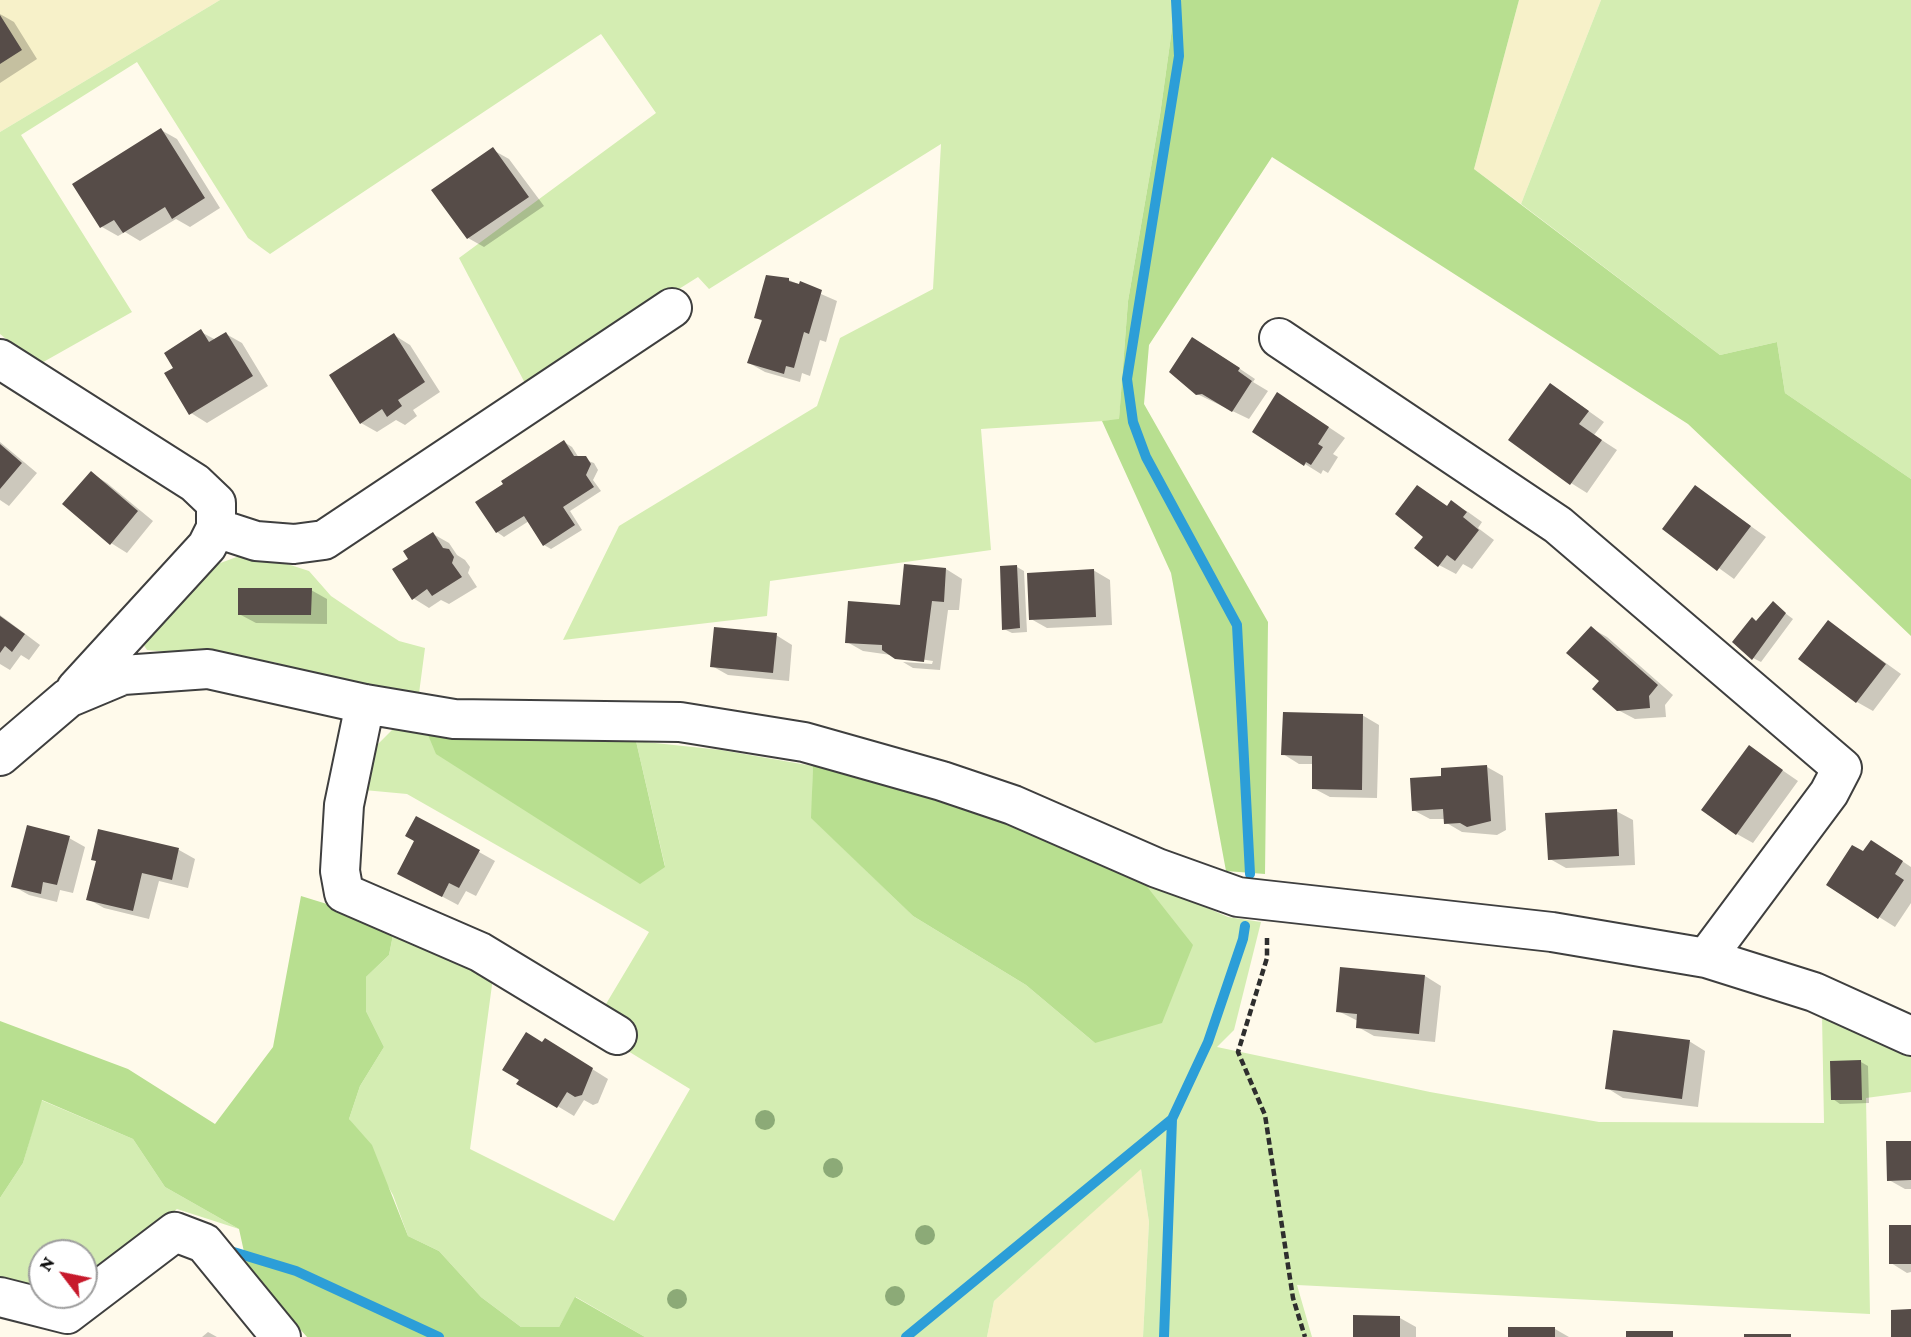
<!DOCTYPE html>
<html>
<head>
<meta charset="utf-8">
<style>
	body { margin:0 }
	#map { position:relative; width:1911px; height:1337px; overflow:hidden; background:#fffaeb; font-family:"Crimson Pro",serif }
	canvas { display:block }
	.north { position:absolute; left:28px; top:1239px; width:70px; height:70px; box-sizing:border-box; background:#fff; border:2px solid #9e9e9e; border-radius:50%; rotate:302deg; font-size:19px; font-weight:700; line-height:28px; text-align:center; color:#0c0c0c }
	.north::after { content:''; display:block; margin:auto; width:24px; height:32px; background:#c7192b; clip-path:polygon(50% 0,100% 100%,50% 72%,0 100%) }
</style>
</head>
<body>
<div id="map">
<canvas width="1911" height="1337"></canvas>
<div class="north">N</div>
</div>
<script>
const g = document.querySelector('canvas').getContext('2d');
g.lineJoin = 'round';
function fillPath(path, color) { g.fillStyle = color; g.fill(path, 'evenodd'); }
const poly = rows => new Path2D(rows.map(r => 'M' + r).join(''));
function stroke(path, color, width, dash) { g.strokeStyle = color; g.lineWidth = width; g.lineCap = dash ? 'butt' : 'round'; g.setLineDash(dash || []); g.stroke(path); }
fillPath(poly([
	[0,0,220,0,0,132],
	[1519,0,1601,0,1521,204,1474,169],
	[1141,1168,1149,1222,1143,1337,987,1337,994,1301]
]), '#f7f1c9');
fillPath(poly([
	[220,0,1176,0,1160,115,1128,301,1119,420,981,429,991,550,770,581,767,616,563,640,619,526,817,406,840,338,933,289,941,144,709,289,698,277,526,385,459,258,656,113,601,34,270,254,248,238,137,62,21,135,132,312,38,365,0,334,0,132],
	[1601,0,1911,0,1911,479,1785,393,1777,342,1720,355,1521,204],
	[250,552,309,571,331,596,368,621,399,641,425,648,418,701,389,696,274,662,147,650,141,641,215,565],
	[392,730,426,730,665,866,636,741,721,750,813,766,812,818,913,916,1026,985,1095,1043,1141,879,1228,917,1261,922,1234,1030,1217,1047,1430,1092,1599,1122,1824,1123,1822,1015,1911,1054,1911,1092,1866,1098,1870,1314,1297,1285,1312,1337,1143,1337,1149,1222,1141,1169,994,1301,987,1337,645,1337,576,1297,559,1327,521,1327,481,1297,439,1251,408,1236,393,1195,349,1119,360,1086,384,1047,366,1011,366,977,389,955,395,925,494,970,470,1149,614,1221,690,1089,623,1048,636,1029,603,1009,649,932,407,794,364,790,377,745],
	[41,1100,133,1139,165,1187,239,1229,177,1209,84,1276,84,1253,42,1253,42,1295,0,1284,0,1198,23,1163]
]), '#d4edb2');
fillPath(poly([
	[1176,0,1519,0,1474,169,1720,355,1777,342,1785,393,1911,479,1911,636,1688,424,1272,157,1149,345,1144,404,1268,622,1265,874,1226,871,1171,573,1102,421,1119,419,1128,301,1160,115],
	[426,730,636,741,665,867,640,884,436,754],
	[813,766,887,781,1021,829,1141,879,1193,945,1162,1023,1095,1043,1026,985,913,916,811,818],
	[301,896,395,925,389,955,366,977,366,1011,384,1047,360,1086,349,1119,372,1145,408,1236,439,1251,481,1297,521,1327,559,1327,575,1297,645,1337,307,1337,248,1270,239,1229,165,1187,133,1139,42,1100,23,1163,0,1198,0,1021,128,1069,215,1124,273,1047]
]), '#b8df90');
fillPath(poly([
	[0,14,14,22,37,59,0,83],
	[161,130,177,139,220,208,190,227,176,219,140,241,125,232,118,236,102,227],
	[493,150,509,159,544,206,484,247,468,238],
	[789,280,837,301,826,342,820,340,810,376,802,373,800,382,765,372,749,363,763,322,756,317],
	[201,332,216,340,226,334,242,343,268,386,207,423,191,413],
	[394,335,410,345,440,392,413,410,417,416,405,425,396,420,377,432,361,423],
	[1209,348,1255,379,1253,382,1268,391,1249,419,1197,394],
	[1566,395,1604,422,1594,435,1617,450,1587,493,1571,483],
	[1294,404,1345,438,1333,454,1338,457,1328,473,1323,470,1321,474,1305,464],
	[0,442,37,473,9,506,0,500],
	[564,442,572,447,579,458,594,463,598,470,593,480,601,491,570,511,582,530,551,549,544,545,529,521,504,537,497,532,505,485],
	[91,473,107,483,153,521,127,553,111,543],
	[1417,487,1449,507,1452,503,1468,512,1482,522,1478,528,1494,540,1472,569,1463,564,1456,574,1439,565,1425,536],
	[1696,487,1766,537,1734,579,1665,529],
	[433,534,449,543,457,555,465,560,470,567,468,573,477,587,449,604,441,600,429,608,413,598,411,559],
	[1017,567,1024,571,1027,632,1012,633,1004,629],
	[946,569,962,579,959,610,948,610,940,670,913,668,903,662,932,664,933,661,863,651,847,642,902,607],
	[1093,570,1110,580,1112,625,1047,628,1031,619],
	[311,590,327,599,327,624,256,623,239,614],
	[1773,604,1793,619,1761,662,1753,658,1758,622],
	[0,615,40,645,29,660,21,655,10,670,0,664],
	[1829,622,1901,674,1873,711,1857,702],
	[1591,628,1607,637,1673,695,1665,705,1666,717,1635,719,1618,710,1601,681],
	[776,635,792,645,789,681,728,675,712,666],
	[1362,715,1379,725,1377,798,1330,797,1313,788,1314,764,1299,764,1283,754],
	[1750,748,1798,781,1753,843,1737,834],
	[1487,767,1503,776,1506,830,1497,835,1462,832,1445,822,1445,819,1430,819,1413,810,1443,778],
	[1616,811,1633,820,1635,865,1566,868,1550,859],
	[99,831,179,850,195,859,188,888,159,881,149,919,104,908,88,899,98,862],
	[69,838,85,847,73,893,60,890,57,902,29,895,13,886],
	[1887,851,1911,867,1911,903,1895,927,1828,885,1864,853],
	[479,852,495,861,476,896,466,891,458,905,415,882],
	[1425,976,1441,986,1435,1042,1374,1036,1358,1027,1358,1021,1338,1011],
	[1689,1041,1705,1051,1698,1107,1623,1098,1607,1088],
	[543,1044,562,1050,608,1079,598,1103,593,1105,584,1100,574,1116,519,1083],
	[1861,1062,1868,1066,1869,1103,1840,1104,1833,1099],
	[1911,1143,1911,1189,1905,1189,1889,1180],
	[1911,1226,1911,1272,1907,1273,1891,1263],
	[1400,1318,1416,1327,1416,1337,1354,1337],
	[1555,1329,1569,1337,1510,1337],
	[208,1332,217,1337,202,1337]
]), '#0003');
stroke(poly([
	[1176,0,1179,56,1127,379,1133,422,1146,457,1237,625,1250,874],
	[227,1250,296,1271,439,1337],
	[906,1337,1172,1119,1208,1042,1243,939,1245,926],
	[1164,1337,1172,1119]
]), '#2c9ed8', 10);
fillPath(poly([
	[0,15,22,50,0,64],
	[161,128,205,198,172,219,165,207,123,233,114,220,100,228,72,184],
	[493,147,529,197,467,239,431,190],
	[766,275,789,278,789,281,799,284,800,281,822,290,809,334,804,332,794,368,786,366,784,374,747,363,762,320,754,318],
	[201,329,209,342,226,332,253,376,189,415,164,373,173,368,164,353],
	[394,333,425,382,398,400,402,406,387,417,382,409,360,424,329,375],
	[1192,337,1240,368,1238,371,1252,381,1232,412,1202,394,1196,395,1169,372],
	[1550,383,1589,411,1579,424,1602,440,1570,485,1508,440],
	[1277,392,1329,427,1318,444,1323,447,1311,465,1306,462,1304,466,1252,432],
	[564,440,574,456,586,456,591,464,586,475,594,487,563,507,575,525,543,546,524,516,496,533,475,502,503,484,501,481],
	[0,444,22,463,0,489],
	[91,471,138,511,110,545,62,504],
	[1417,485,1447,506,1451,500,1467,512,1463,517,1479,530,1455,561,1447,555,1438,567,1414,548,1423,537,1395,514],
	[1695,485,1751,526,1717,571,1662,529],
	[433,532,443,548,449,549,454,557,452,563,462,577,432,596,427,589,412,600,392,569,408,559,403,551],
	[904,564,946,568,944,602,932,601,924,662,895,659,882,650,882,645,845,643,848,601,900,605],
	[1017,565,1020,628,1002,630,1000,566],
	[1094,569,1096,617,1029,620,1027,573],
	[238,588,312,588,311,615,238,615],
	[1773,601,1786,613,1752,660,1732,642,1752,617,1756,621],
	[0,616,25,634,12,652,5,646,0,653],
	[1828,620,1886,664,1856,703,1798,659],
	[1591,626,1658,685,1649,696,1650,708,1617,711,1592,689,1599,681,1566,653],
	[714,627,777,633,773,673,710,667],
	[1283,712,1363,714,1362,790,1312,789,1312,756,1281,755],
	[1749,745,1783,770,1736,835,1701,810],
	[1487,765,1491,821,1467,827,1460,823,1444,824,1443,809,1412,811,1410,778,1441,776,1441,768],
	[1617,809,1619,856,1548,860,1545,813],
	[416,816,480,850,459,888,449,883,442,897,397,874,414,841,405,836],
	[27,825,70,836,57,885,43,882,41,894,11,887],
	[98,829,179,848,172,880,142,873,133,911,86,900,96,861,91,860],
	[1871,840,1903,861,1895,874,1904,880,1878,919,1826,885,1852,845,1863,851],
	[1340,967,1425,975,1419,1034,1356,1028,1357,1014,1336,1012],
	[1613,1030,1690,1040,1682,1099,1605,1089],
	[526,1032,542,1042,545,1038,593,1068,582,1095,575,1097,567,1092,557,1108,516,1084,519,1080,502,1070],
	[1861,1060,1862,1100,1831,1100,1830,1061],
	[1886,1141,1911,1141,1911,1180,1887,1181],
	[1889,1225,1911,1225,1911,1264,1889,1264],
	[1911,1309,1911,1337,1891,1337,1891,1310],
	[1353,1315,1400,1316,1400,1337,1353,1337],
	[1508,1327,1555,1327,1555,1337,1508,1337],
	[1626,1331,1673,1331,1673,1337,1626,1337],
	[1744,1334,1791,1334,1791,1337,1744,1337]
]), '#564c48');
const minor = poly([
	[1279,338,1558,525,1842,768,1829,793,1706,958],
	[0,359,195,483,216,503,216,528,207,546,76,689],
	[216,528,256,541,294,544,324,540,672,308],
	[365,704,344,805,340,871,344,893,480,952,617,1035],
	[0,756,68,698,123,675,208,669,365,704,454,719,680,722,804,742,942,781,1013,805,1157,868,1238,897,1552,932,1706,958,1814,992,1911,1036],
	[0,1297,67,1314,175,1232,204,1243,281,1337]
]);
stroke(minor, '#3f3f3f', 42);
stroke(poly([
	[1267,938,1267,958,1238,1052,1265,1115,1293,1298,1305,1337]
]), '#2e2e2e', 4.5, [7, 3.5]);
stroke(minor, '#fff', 38);
g.fillStyle = '#8caa77';
for (const [x, y] of [
	[765,1120],
	[833,1168],
	[925,1235],
	[895,1296],
	[677,1299]
]) { g.beginPath(); g.arc(x, y, 10, 0, 2 * Math.PI); g.fill(); }
</script>
</body>
</html>
